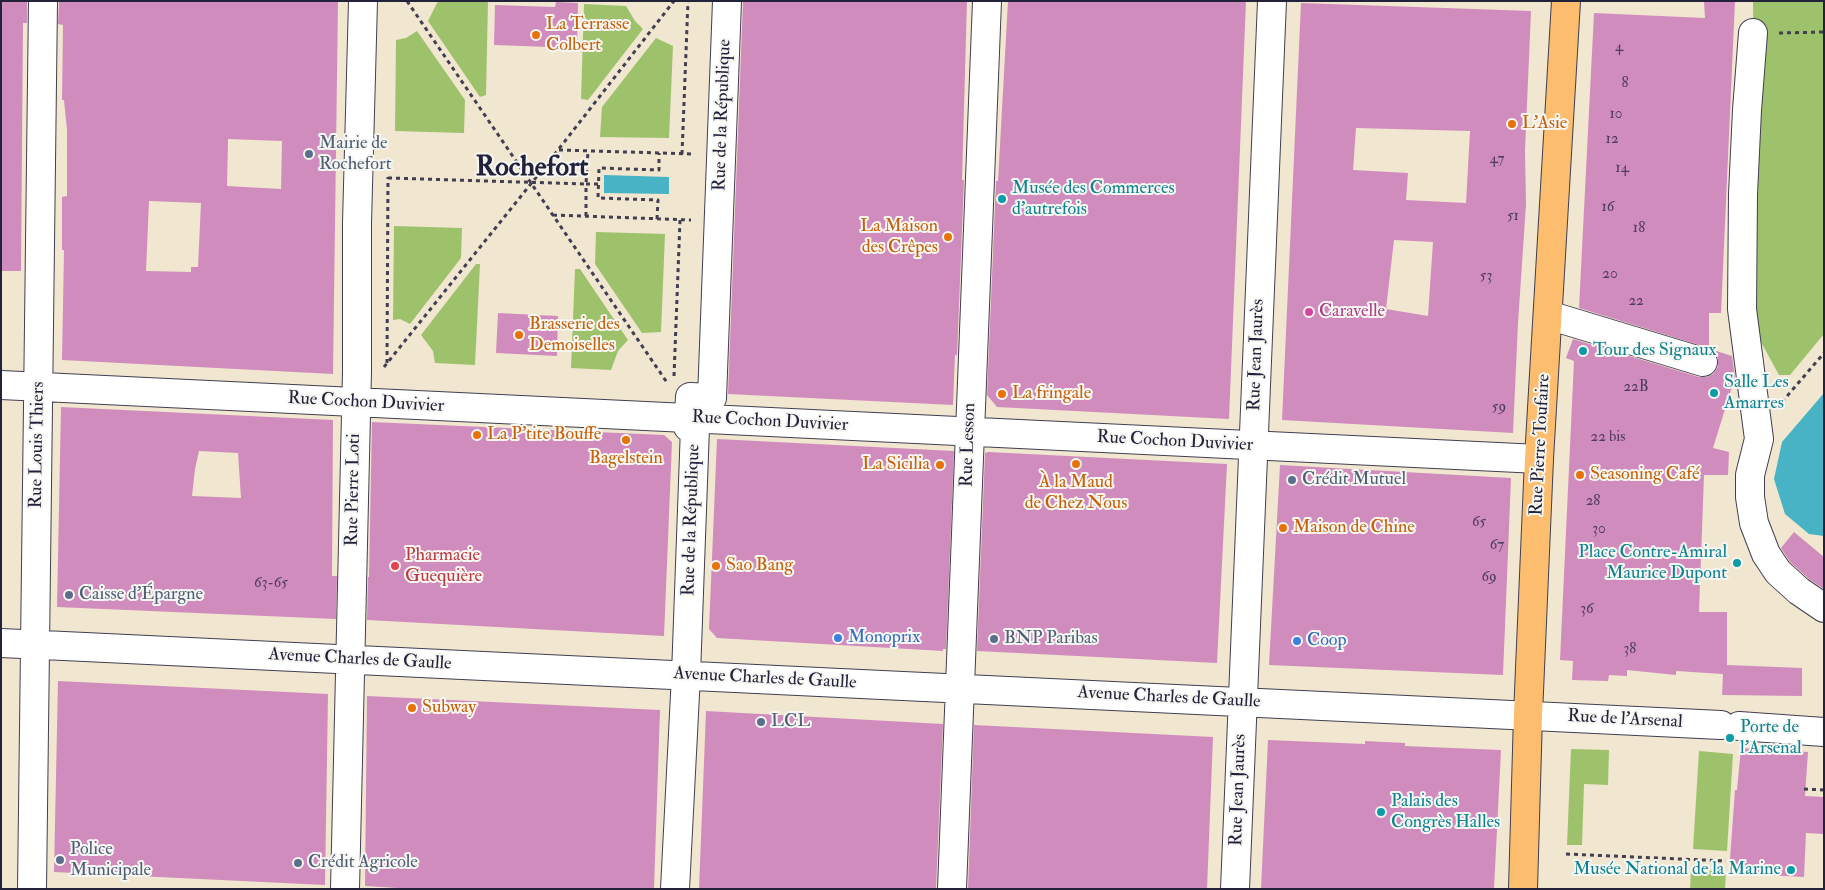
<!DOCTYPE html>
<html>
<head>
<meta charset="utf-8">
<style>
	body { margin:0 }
	#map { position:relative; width:1825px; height:890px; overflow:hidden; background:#f1e6cf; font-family:"IM FELL Double Pica",serif }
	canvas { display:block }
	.frame { position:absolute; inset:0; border:2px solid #22223b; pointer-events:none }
</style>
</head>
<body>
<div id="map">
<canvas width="1825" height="890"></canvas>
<div class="frame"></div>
</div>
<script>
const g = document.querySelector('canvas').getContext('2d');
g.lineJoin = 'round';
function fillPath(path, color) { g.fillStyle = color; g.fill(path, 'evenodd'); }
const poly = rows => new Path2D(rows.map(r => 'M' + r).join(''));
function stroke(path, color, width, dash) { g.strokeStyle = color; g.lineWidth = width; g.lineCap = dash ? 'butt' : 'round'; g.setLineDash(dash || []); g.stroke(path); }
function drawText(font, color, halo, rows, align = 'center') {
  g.font = font + ' "IM FELL Double Pica",serif'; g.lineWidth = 4; g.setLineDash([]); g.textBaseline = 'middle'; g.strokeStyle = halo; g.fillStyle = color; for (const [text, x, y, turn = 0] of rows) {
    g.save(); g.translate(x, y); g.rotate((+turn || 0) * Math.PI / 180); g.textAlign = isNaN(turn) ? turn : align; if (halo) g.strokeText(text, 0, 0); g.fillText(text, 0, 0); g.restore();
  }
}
fillPath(poly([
	[438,1,488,1,486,95,480,97,428,21],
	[1753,1,1824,1,1824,334,1790,375,1779,375,1756,333],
	[584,4,626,6,635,21,643,29,588,100,581,99],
	[417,31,465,100,464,133,395,131,396,40,406,38],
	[656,38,673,46,669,138,600,137,602,107],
	[394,226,462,228,461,258,410,324,400,319,393,320],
	[596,232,665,234,661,332,642,333,595,264],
	[476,264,480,264,475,365,435,363,433,351,421,335],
	[575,269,580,269,628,340,618,351,611,370,571,368],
	[1571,749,1609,750,1608,785,1584,784,1582,845,1567,845],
	[1699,751,1733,754,1727,851,1693,849],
	[1691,869,1726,872,1725,889,1690,889]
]), '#9ec26c');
fillPath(poly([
	[604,175,669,177,669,194,604,193],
	[1824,393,1824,536,1809,534,1785,514,1774,479,1782,442]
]), '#47b3c5');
fillPath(poly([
	[1,1,27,1,27,23,23,23,21,271,1,271],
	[59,1,338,1,333,374,62,360,64,250,62,250,62,197,67,196,67,130,64,100,62,100,63,25,58,24],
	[228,139,282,141,281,189,227,186],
	[149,201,201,203,198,267,191,267,191,272,146,271],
	[743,1,967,1,962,180,964,180,957,356,955,354,953,405,728,394],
	[1008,1,1246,1,1229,419,997,407,987,395,996,181,998,181],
	[1704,1,1735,1,1721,313,1709,313,1709,348,1579,308,1594,13,1705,18],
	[556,2,578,3,577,48,494,45,495,5,555,7],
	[1301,3,1531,11,1525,151,1526,204,1518,323,1513,433,1282,420],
	[1356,128,1470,131,1466,203,1406,200,1408,173,1353,170],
	[1394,240,1433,242,1428,316,1386,309],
	[498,313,558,316,557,356,496,353],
	[1573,339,1699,377,1707,377,1713,374,1718,367,1718,358,1715,352,1710,349,1732,356,1735,377,1713,448,1729,452,1728,475,1704,475,1699,612,1727,612,1727,665,1802,668,1802,696,1722,695,1723,674,1676,671,1676,675,1627,670,1627,676,1609,675,1608,681,1572,680,1573,661,1560,660,1574,361,1566,358],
	[61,407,333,420,332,576,337,576,336,619,57,607],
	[199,451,238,453,241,498,192,496,195,469],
	[372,422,664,435,672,442,664,636,367,620,368,577,369,577],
	[717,439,954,451,946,649,943,649,943,651,717,638,709,629],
	[988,452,1227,464,1217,663,977,651,985,453],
	[1280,465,1511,478,1503,675,1269,665],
	[1794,532,1824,557,1824,589,1809,579,1790,562,1781,548],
	[58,681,328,694,325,885,54,872],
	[367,696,660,710,654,889,414,889,365,886],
	[706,711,943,724,936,889,699,889],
	[974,725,1213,737,1207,889,968,889],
	[1268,740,1365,744,1365,741,1405,743,1405,746,1501,750,1494,889,1261,889],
	[1741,748,1808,752,1805,796,1824,797,1824,834,1806,833,1804,877,1729,873,1735,790,1737,790]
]), '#d18cbe');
const minor = poly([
	[1753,33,1747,110,1743,194,1742,309,1759,439,1750,475,1750,497,1754,523,1766,554,1778,572,1799,591,1824,608],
	[1548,315,1703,362],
	[1,385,1539,459],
	[1,643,1721,725],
	[1739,726,1824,732],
	[32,889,43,1],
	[345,889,357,371,357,223,363,1],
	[675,889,686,675,695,427,688,427,690,397,712,398,727,1],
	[952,889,987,1],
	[1235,889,1272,1]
]);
const major = poly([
	[1523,889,1528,715,1539,459,1566,1]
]);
stroke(minor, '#413f51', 30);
stroke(major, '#413f51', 30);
stroke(poly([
	[407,1,668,384],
	[1779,33,1824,32],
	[559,150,695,154],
	[682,154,688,1],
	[388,178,586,184,588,151],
	[553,215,691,220],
	[586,216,586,184,598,184],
	[657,219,658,200,598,198,599,168,659,170,659,153],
	[387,363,388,177],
	[384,367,558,150,674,1],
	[674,376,680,220],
	[1782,402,1824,353],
	[1804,789,1824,790],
	[1566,854,1726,861]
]), '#413f51', 3, [4, 4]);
stroke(minor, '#fff', 28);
stroke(major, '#fcbd6f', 28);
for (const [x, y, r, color] of [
	[536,35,5,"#e8710a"],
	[1512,124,5,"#e8710a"],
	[309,154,5,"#5c6f8a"],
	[1002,199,5,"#0f9aa8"],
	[948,237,5,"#e8710a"],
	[1309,312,5,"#d1479c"],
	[519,335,5,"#e8710a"],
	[1583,351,5,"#0f9aa8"],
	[1714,393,5,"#0f9aa8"],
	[1002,394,5,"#e8710a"],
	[477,435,5,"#e8710a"],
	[626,440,5,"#e8710a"],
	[1076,464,5,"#e8710a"],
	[940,465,5,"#e8710a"],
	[1580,475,5,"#e8710a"],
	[1292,480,5,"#5c6f8a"],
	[1283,528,5,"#e8710a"],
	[1737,563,5,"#0f9aa8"],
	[395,566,5,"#e0444e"],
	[716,566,5,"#e8710a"],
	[69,595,5,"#5c6f8a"],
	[838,638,5,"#3f7fe0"],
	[994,639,5,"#5c6f8a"],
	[1297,641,5,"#3f7fe0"],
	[412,708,5,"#e8710a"],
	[761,722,5,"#5c6f8a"],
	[1730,738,5,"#0f9aa8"],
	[1381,812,5,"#0f9aa8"],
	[60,860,5,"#5c6f8a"],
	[298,863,5,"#5c6f8a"],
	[1791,870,5,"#0f9aa8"]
]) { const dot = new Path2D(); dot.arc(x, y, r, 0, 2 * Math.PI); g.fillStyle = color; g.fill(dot); stroke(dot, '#f6f6f2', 2); }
drawText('15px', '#4e3c5c', null, [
	["4",1619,48],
	["8",1625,84],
	["10",1616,115],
	["12",1612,140],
	["47",1497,160],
	["14",1622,169],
	["16",1608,208],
	["51",1513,217],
	["18",1639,229],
	["20",1610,275],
	["53",1486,277],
	["22",1636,302],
	["22B",1636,388],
	["59",1499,408],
	["22 bis",1608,438],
	["28",1593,502],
	["65",1479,523],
	["30",1599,530],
	["67",1497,546],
	["69",1489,578],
	["63-65",271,584],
	["36",1587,610],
	["38",1630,650]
]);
drawText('18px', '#c56008', '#f6f6f2', [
	["La Terrasse",546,25],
	["Colbert",546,46],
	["L'Asie",1522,124],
	["La Maison",938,227,"right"],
	["des Crêpes",938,248,"right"],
	["Brasserie des",529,325],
	["Demoiselles",529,346],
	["La fringale",1012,394],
	["La P'tite Bouffe",487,435],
	["Bagelstein",626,459,"center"],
	["La Sicilia",930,465,"right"],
	["Seasoning Café",1590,475],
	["À la Maud",1076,483,"center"],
	["de Chez Nous",1076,504,"center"],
	["Maison de Chine",1293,528],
	["Sao Bang",726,566],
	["Subway",422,708]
], 'left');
drawText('18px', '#22223b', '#f6f6f2', [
	["Rue de la République",723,115,-88],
	["Rue Jean Jaurès",1257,355,-88],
	["Rue Cochon Duvivier",366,403,3],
	["Rue Cochon Duvivier",770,422,3],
	["Rue Cochon Duvivier",1175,442,3],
	["Rue Louis Thiers",38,445,-89],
	["Rue Lesson",969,445,-88],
	["Rue Pierre Toufaire",1541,445,-87],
	["Rue Pierre Loti",354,490,-89],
	["Rue de la République",692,520,-88],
	["Avenue Charles de Gaulle",360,660,3],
	["Avenue Charles de Gaulle",765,679,3],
	["Avenue Charles de Gaulle",1169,698,3],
	["Rue de l'Arsenal",1625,720,3],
	["Rue Jean Jaurès",1239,790,-88]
]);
drawText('18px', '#4e5e75', '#f6f6f2', [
	["Mairie de",319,144],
	["Rochefort",319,165],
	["Crédit Mutuel",1302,480],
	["Caisse d'Épargne",79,595],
	["BNP Paribas",1004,639],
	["LCL",771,722],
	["Police",70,850],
	["Municipale",70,871],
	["Crédit Agricole",308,863]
], 'left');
drawText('18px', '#0d838f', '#f6f6f2', [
	["Musée des Commerces",1012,189],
	["d'autrefois",1012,210],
	["Tour des Signaux",1593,351],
	["Salle Les",1724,383],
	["Amarres",1724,404],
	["Place Contre-Amiral",1727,553,"right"],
	["Maurice Dupont",1727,574,"right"],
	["Porte de",1740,728],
	["l'Arsenal",1740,749],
	["Palais des",1391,802],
	["Congrès Halles",1391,823],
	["Musée National de la Marine",1781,870,"right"]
], 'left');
drawText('18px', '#b23c85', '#f6f6f2', [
	["Caravelle",1319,312]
], 'left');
drawText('18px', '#be3a42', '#f6f6f2', [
	["Pharmacie",405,556],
	["Guequière",405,577]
], 'left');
drawText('18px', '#366cbe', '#f6f6f2', [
	["Monoprix",848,638],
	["Coop",1307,641]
], 'left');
drawText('bold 28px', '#22223b', '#f6f6f2', [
	["Rochefort",532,169]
]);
</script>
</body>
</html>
